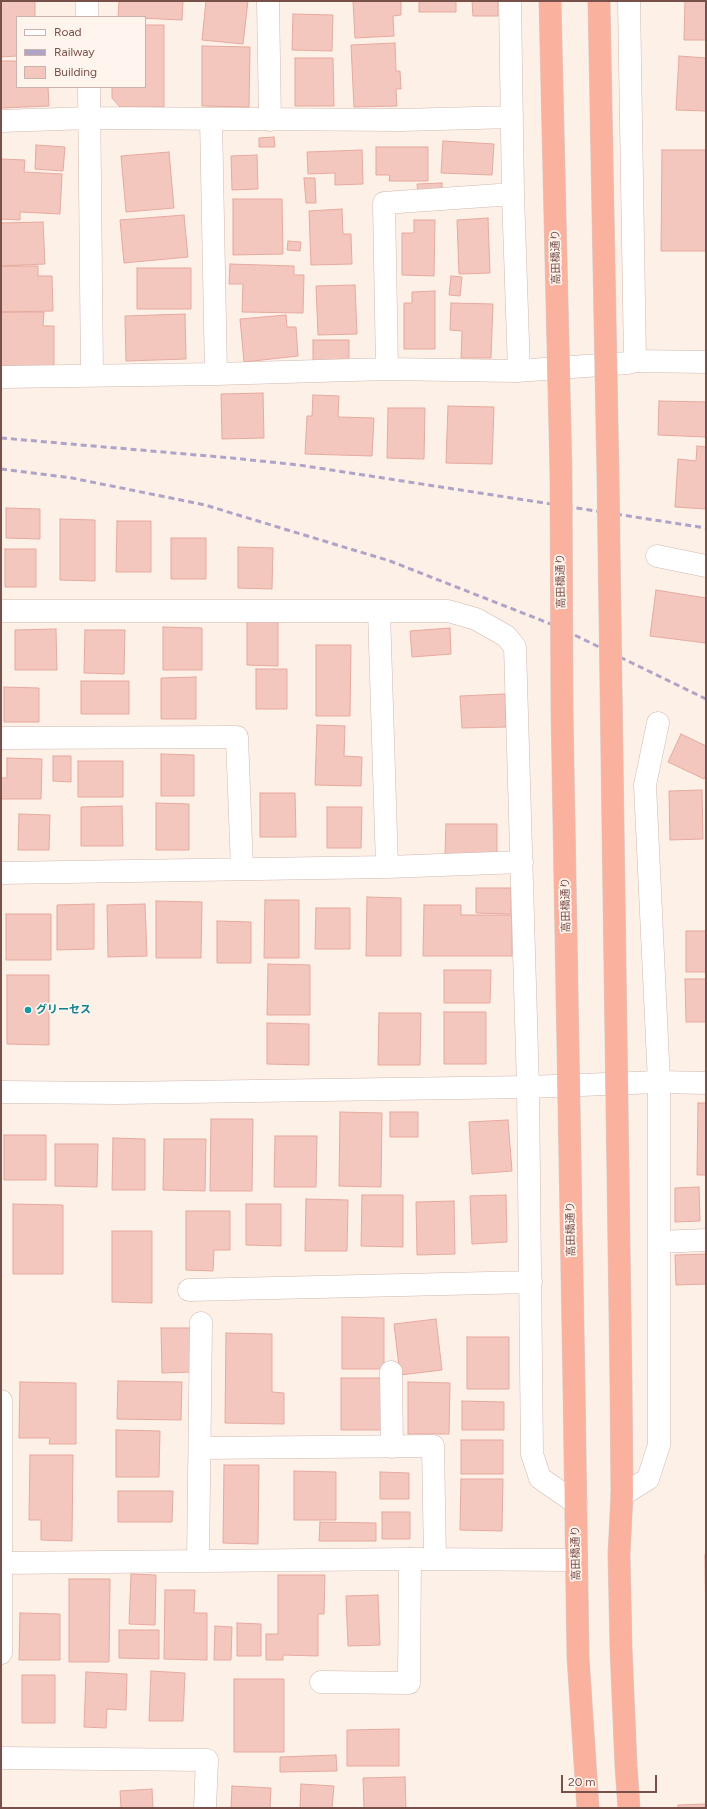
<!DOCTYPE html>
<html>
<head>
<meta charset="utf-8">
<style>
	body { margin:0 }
	#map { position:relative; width:707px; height:1809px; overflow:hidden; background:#fdf0e7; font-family:Figtree,sans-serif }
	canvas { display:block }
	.frame { position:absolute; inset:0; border:2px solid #78504a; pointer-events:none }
	.legend { position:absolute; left:16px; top:16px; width:130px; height:72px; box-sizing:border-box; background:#fff5ee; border:1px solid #c9b3ac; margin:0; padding:5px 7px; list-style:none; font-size:12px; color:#78504a }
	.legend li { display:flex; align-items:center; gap:8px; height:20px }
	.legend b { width:20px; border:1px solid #c9b3ac }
	.scale { position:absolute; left:561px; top:1775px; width:96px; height:18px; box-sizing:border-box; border:2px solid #78504a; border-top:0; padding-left:5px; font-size:12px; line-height:14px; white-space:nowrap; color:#78504a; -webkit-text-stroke:3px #fff5ee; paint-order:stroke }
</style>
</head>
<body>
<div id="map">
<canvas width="707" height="1809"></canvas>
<div class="frame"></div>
<ul class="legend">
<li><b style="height:5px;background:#fff"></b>Road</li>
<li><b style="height:5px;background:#afa4c8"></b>Railway</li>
<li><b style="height:11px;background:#f3c7be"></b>Building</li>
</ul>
<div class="scale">20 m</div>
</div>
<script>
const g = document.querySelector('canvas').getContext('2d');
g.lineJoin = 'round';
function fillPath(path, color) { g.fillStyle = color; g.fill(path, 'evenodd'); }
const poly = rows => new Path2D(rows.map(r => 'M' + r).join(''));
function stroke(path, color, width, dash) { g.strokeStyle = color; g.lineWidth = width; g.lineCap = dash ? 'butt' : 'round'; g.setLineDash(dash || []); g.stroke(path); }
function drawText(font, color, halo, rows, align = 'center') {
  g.font = font + ' Figtree,"Noto Sans JP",sans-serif'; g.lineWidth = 3.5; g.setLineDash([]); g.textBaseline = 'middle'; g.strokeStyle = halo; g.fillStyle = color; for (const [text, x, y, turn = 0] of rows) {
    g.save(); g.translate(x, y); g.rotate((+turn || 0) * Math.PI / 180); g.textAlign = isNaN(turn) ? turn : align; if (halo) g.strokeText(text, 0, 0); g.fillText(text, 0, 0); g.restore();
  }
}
const building = poly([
	[1,1,35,1,35,17,17,17,17,56,1,57,1,1],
	[119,1,183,1,182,20,118,17,119,1],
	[206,1,248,1,243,44,202,40,206,1],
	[353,1,401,1,401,15,393,16,394,36,355,38,353,1],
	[419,1,456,1,456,12,419,12,419,1],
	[472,1,498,1,498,16,473,16,472,1],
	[685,1,706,1,706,40,684,40,685,1],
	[293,14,333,15,332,51,292,50,293,14],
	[145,25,164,25,164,107,120,107,112,98,112,87,145,87,145,25],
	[395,43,396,71,400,71,401,89,396,89,397,106,354,107,351,45,395,43],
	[202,46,250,47,249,107,202,106,202,46],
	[679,56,706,58,706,111,676,110,679,56],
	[295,58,333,58,334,106,295,106,295,58],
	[1,61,17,61,17,87,48,87,49,106,1,108,1,61],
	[274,137,275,147,259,147,259,138,274,137],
	[443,141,494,144,492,175,441,173,443,141],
	[36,145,65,147,63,171,35,169,36,145],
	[376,147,428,147,428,181,389,181,390,175,376,175,376,147],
	[362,150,363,184,335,185,335,173,308,174,307,152,362,150],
	[662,150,706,150,706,251,661,251,662,150],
	[169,152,174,208,126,212,121,156,169,152],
	[257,155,258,189,232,190,231,156,257,155],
	[1,159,25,160,24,172,62,174,60,214,20,212,20,220,1,219,1,159],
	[304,178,315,178,316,203,306,203,304,178],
	[442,183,442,193,418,193,417,184,442,183],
	[233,199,282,199,283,254,233,255,233,199],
	[342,209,343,234,351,234,352,264,311,265,309,211,342,209],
	[184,215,188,257,124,263,120,220,184,215],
	[488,218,490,273,459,274,457,220,488,218],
	[414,220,435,220,434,276,402,275,402,233,414,233,414,220],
	[43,222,45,264,1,266,1,223,43,222],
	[288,241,301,242,300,251,287,250,288,241],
	[230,264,294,266,294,275,304,275,303,313,242,312,243,284,229,284,230,264],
	[1,266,38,266,38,276,52,276,53,311,1,312,1,266],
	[137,268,191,268,191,309,137,309,137,268],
	[451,276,462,277,460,296,449,295,451,276],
	[355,285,357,334,318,335,316,286,355,285],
	[435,291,435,349,404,349,404,303,412,303,412,292,435,291],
	[451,303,493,304,491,358,461,358,462,331,450,330,451,303],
	[1,312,44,312,43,326,54,326,54,369,1,369,1,312],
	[185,314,186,359,126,361,125,316,185,314],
	[286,315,287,327,296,327,298,356,244,362,240,319,286,315],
	[313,340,349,340,349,360,313,361,313,340],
	[263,393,264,438,222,439,221,394,263,393],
	[313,395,339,396,338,417,374,418,372,456,305,454,307,416,312,416,313,395],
	[659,401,706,402,706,437,658,435,659,401],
	[448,406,494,407,492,464,446,463,448,406],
	[388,408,425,408,424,459,387,458,388,408],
	[697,446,706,447,706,509,675,507,678,459,696,461,697,446],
	[6,508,40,509,40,539,6,538,6,508],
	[60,519,95,520,95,581,60,580,60,519],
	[117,521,151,521,151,572,116,572,117,521],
	[171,538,206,538,206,579,171,579,171,538],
	[238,547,273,548,272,589,238,588,238,547],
	[5,549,36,549,36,587,5,587,5,549],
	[656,590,706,598,706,643,650,636,656,590],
	[247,621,278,621,278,666,247,665,247,621],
	[163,627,202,628,202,670,163,670,163,627],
	[450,628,451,654,412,657,410,631,450,628],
	[56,629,57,670,15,670,15,630,56,629],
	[85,630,125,630,124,674,84,673,85,630],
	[316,645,351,645,350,716,316,716,316,645],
	[256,669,287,669,287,709,256,709,256,669],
	[196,677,196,719,161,719,161,678,196,677],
	[81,681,129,681,129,714,81,714,81,681],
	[4,687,39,688,39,722,4,722,4,687],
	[505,694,506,727,462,728,460,696,505,694],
	[317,725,345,726,344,756,362,757,361,786,315,785,317,725],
	[681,734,706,746,706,775,704,779,668,762,681,734],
	[161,754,194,755,194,796,161,796,161,754],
	[53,756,71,756,71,782,53,781,53,756],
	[7,758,42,759,41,799,1,799,1,778,7,778,7,758],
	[78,761,123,761,123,797,78,797,78,761],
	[702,790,703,839,670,840,669,791,702,790],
	[260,793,295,793,296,837,260,837,260,793],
	[156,803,189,804,189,850,156,850,156,803],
	[122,806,123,846,81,846,81,807,122,806],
	[327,807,362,807,361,848,327,848,327,807],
	[19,814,50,815,49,850,18,850,19,814],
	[446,824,497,824,497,854,445,854,446,824],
	[476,888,511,888,511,914,476,913,476,888],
	[367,897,401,898,401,956,366,956,367,897],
	[265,900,299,900,299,958,264,958,265,900],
	[156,901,202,902,201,958,156,958,156,901],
	[94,904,94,949,57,950,57,905,94,904],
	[145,904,147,956,108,957,107,905,145,904],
	[424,905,461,905,461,915,512,915,512,956,423,956,424,905],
	[316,908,350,908,350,949,315,949,316,908],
	[6,914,51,914,51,960,6,960,6,914],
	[217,921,251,922,251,963,217,963,217,921],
	[686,931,706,931,706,972,686,972,686,931],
	[268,964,310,965,310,1015,267,1015,268,964],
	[444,970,491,970,490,1003,444,1003,444,970],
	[7,975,49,975,49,1045,7,1044,7,975],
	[685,979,706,979,706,1022,686,1022,685,979],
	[444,1012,486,1012,486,1064,444,1064,444,1012],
	[379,1013,421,1013,420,1065,378,1065,379,1013],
	[267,1023,309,1024,309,1065,267,1064,267,1023],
	[698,1103,706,1103,706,1175,697,1175,698,1103],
	[340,1112,382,1113,381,1187,339,1186,340,1112],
	[390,1112,418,1112,418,1137,390,1137,390,1112],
	[211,1119,253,1119,252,1191,210,1191,211,1119],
	[508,1120,512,1171,472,1174,469,1122,508,1120],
	[4,1135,46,1135,46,1180,4,1180,4,1135],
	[275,1136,317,1136,316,1187,274,1187,275,1136],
	[113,1138,145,1139,145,1190,112,1190,113,1138],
	[164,1139,206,1139,205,1191,163,1190,164,1139],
	[55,1144,98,1144,97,1187,55,1186,55,1144],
	[699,1187,700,1221,675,1222,675,1188,699,1187],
	[362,1195,403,1195,403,1247,361,1246,362,1195],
	[506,1195,507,1242,472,1244,470,1196,506,1195],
	[306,1199,348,1200,347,1251,305,1251,306,1199],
	[454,1201,455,1254,417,1255,416,1202,454,1201],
	[13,1204,63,1205,63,1274,13,1274,13,1204],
	[246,1204,281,1204,281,1246,246,1245,246,1204],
	[186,1211,230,1211,230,1250,214,1250,213,1271,186,1270,186,1211],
	[112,1231,152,1231,152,1303,112,1302,112,1231],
	[706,1254,706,1284,676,1285,675,1255,706,1254],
	[342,1317,384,1318,384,1369,342,1369,342,1317],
	[436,1319,442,1370,400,1375,394,1324,436,1319],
	[161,1328,192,1328,192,1372,162,1373,161,1328],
	[226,1333,272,1334,272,1392,284,1393,284,1424,225,1423,226,1333],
	[467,1337,509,1337,509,1389,467,1389,467,1337],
	[341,1378,383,1378,383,1430,341,1430,341,1378],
	[118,1381,182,1382,181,1420,117,1419,118,1381],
	[20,1382,76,1383,76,1444,49,1444,50,1438,19,1438,20,1382],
	[408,1382,450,1383,449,1434,408,1434,408,1382],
	[462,1401,504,1402,504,1430,462,1430,462,1401],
	[116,1430,160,1431,159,1477,116,1477,116,1430],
	[461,1440,503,1440,503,1474,461,1474,461,1440],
	[30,1455,73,1455,72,1541,41,1540,41,1520,29,1520,30,1455],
	[224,1465,259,1465,258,1544,223,1543,224,1465],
	[294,1471,336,1472,336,1520,294,1520,294,1471],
	[380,1472,409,1473,409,1499,380,1499,380,1472],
	[461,1479,503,1479,502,1531,460,1530,461,1479],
	[118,1491,173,1491,172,1522,118,1522,118,1491],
	[382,1512,410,1512,410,1539,382,1539,382,1512],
	[320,1522,376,1523,376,1541,319,1541,320,1522],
	[705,1555,706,1555,706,1642,705,1555],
	[131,1574,156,1575,155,1625,129,1624,131,1574],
	[278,1575,325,1575,324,1614,318,1614,318,1656,283,1655,283,1660,266,1660,266,1634,278,1634,278,1575],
	[69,1579,110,1579,109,1662,69,1662,69,1579],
	[165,1590,195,1590,194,1613,207,1613,207,1660,164,1659,165,1590],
	[378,1595,380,1645,348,1646,346,1596,378,1595],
	[20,1613,60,1614,60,1660,19,1660,20,1613],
	[237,1623,261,1624,261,1656,237,1656,237,1623],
	[215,1626,232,1627,231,1660,214,1660,215,1626],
	[119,1630,159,1630,159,1659,119,1658,119,1630],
	[151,1671,185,1673,183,1721,149,1721,151,1671],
	[86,1672,127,1674,126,1710,107,1709,106,1728,84,1727,86,1672],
	[22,1675,55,1675,55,1723,22,1723,22,1675],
	[234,1679,284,1679,284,1752,234,1752,234,1679],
	[399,1729,399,1766,347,1766,347,1730,399,1729],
	[336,1755,337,1771,280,1772,280,1757,336,1755],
	[405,1777,406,1808,364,1808,363,1778,405,1777],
	[301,1784,334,1786,332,1808,300,1808,301,1784],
	[232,1786,271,1788,270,1808,231,1808,232,1786],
	[152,1789,153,1808,121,1808,120,1791,152,1789],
	[706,1804,706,1808,678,1808,678,1805,706,1804]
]);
fillPath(building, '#f3c7be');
stroke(building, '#e6a99e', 1);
const pedestrian = poly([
	[528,1087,659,1082]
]);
const minor = poly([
	[87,1,87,17],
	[268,1,270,120],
	[510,1,513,194,519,371],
	[629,1,635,361,706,362],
	[89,87,92,375],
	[211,119,216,374],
	[1,121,90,118,401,120,512,117],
	[387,369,384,203,513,194],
	[1,377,216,374,387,369,516,371,628,363,635,361],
	[657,556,706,566],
	[1,611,448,611,476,619,506,636,515,647,528,1087,532,1454,540,1478,576,1503],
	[379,611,387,867],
	[1,738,237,737,242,869],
	[1,873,387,867,522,862],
	[659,1082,706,1083],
	[1,1092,118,1093,528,1087],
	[659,1242,706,1240],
	[189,1290,531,1282],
	[391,1372,392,1447],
	[1,1401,1,1653],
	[200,1448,433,1446,435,1559],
	[622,1495,648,1479,659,1445,659,1082,645,785,658,723],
	[198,1561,201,1323],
	[1,1563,410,1559,576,1560],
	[321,1682,409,1683,410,1559],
	[1,1758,207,1760,205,1808]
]);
const trunk = poly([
	[621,1384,622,1495,619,1554,621,1648,626,1766,629,1808],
	[574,1385,578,1657,588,1808]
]);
stroke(pedestrian, '#d2b7af', 23);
stroke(minor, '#d2b7af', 23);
stroke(trunk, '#d9cecc', 23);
stroke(pedestrian, '#fff', 22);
stroke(minor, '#fff', 22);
stroke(trunk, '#fab29e', 22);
stroke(poly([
	[1,438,232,458,299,465,706,528],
	[1,469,72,478,205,505,390,561,556,626,706,699]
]), '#afa4c8', 3, [6, 4]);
const trunkBridge = poly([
	[550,1,561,474,562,710,574,1385],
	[599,1,608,477,621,1384]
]);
stroke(trunkBridge, '#d9cecc', 23, []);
stroke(trunkBridge, '#fab29e', 22);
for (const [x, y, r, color] of [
	[28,1010,4,"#0f9aa8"]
]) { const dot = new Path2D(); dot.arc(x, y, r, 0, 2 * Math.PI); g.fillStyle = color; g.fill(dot); stroke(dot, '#fff5ee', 1.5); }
drawText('11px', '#78504a', '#fff5ee', [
	["高田橋通り",556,257,-91],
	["高田橋通り",561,581,-91],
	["高田橋通り",566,905,-91],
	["高田橋通り",571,1229,-91],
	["高田橋通り",576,1553,-91]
]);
drawText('bold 11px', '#0d838f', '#fff5ee', [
	["グリーセス",36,1010]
], 'left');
</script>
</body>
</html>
